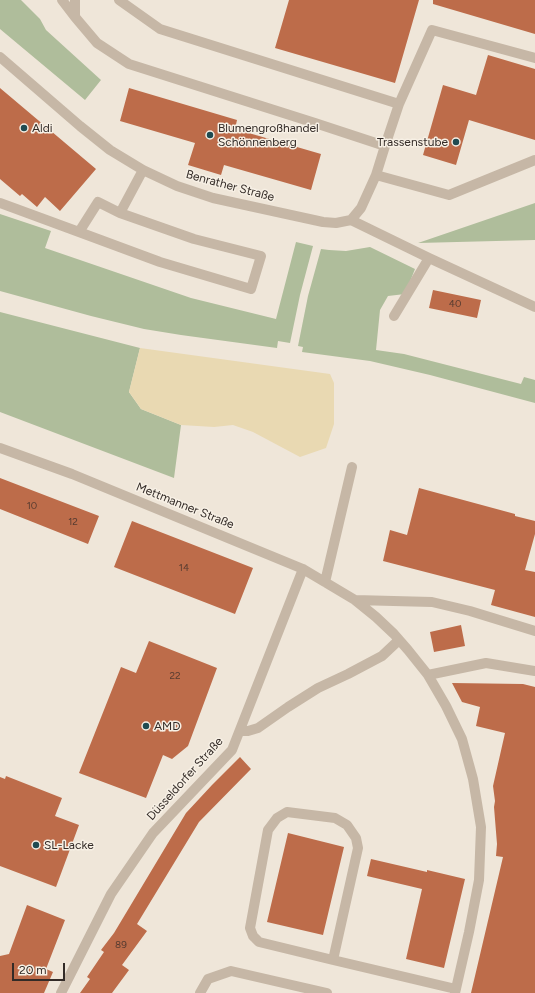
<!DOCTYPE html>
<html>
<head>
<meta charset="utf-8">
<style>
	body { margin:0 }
	#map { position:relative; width:535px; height:993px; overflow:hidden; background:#efe6d9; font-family:Figtree,sans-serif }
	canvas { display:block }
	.scale { position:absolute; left:12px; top:963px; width:53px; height:18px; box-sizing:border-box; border:2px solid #332b27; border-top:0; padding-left:5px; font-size:12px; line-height:14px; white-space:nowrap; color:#332b27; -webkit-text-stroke:3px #f7f0e5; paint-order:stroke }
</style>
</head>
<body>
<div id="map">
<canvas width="535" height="993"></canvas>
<div class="scale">20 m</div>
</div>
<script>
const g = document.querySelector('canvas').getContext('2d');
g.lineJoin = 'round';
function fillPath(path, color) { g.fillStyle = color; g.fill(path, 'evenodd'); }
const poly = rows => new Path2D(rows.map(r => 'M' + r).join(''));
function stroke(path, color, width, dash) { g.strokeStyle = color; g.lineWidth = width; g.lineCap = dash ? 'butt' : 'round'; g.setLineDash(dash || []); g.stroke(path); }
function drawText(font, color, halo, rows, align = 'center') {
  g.font = font + ' Figtree,sans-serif'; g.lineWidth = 3; g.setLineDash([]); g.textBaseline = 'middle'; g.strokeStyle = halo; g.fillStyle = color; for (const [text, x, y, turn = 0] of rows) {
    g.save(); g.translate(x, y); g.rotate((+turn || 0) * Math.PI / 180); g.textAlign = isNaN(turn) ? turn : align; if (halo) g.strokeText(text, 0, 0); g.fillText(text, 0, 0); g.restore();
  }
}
fillPath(poly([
	[0,0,21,0,40,19,46,30,101,80,85,100,0,29],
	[535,203,535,240,418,243],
	[0,214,51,231,45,248,191,298,276,319,296,242,313,246,300,295,290,343,278,341,277,348,181,335,144,329,91,316,0,291],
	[370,247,415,269,405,294,388,296,380,310,376,350,404,354,521,384,524,377,535,380,535,403,430,375,370,361,302,352,303,347,298,346,308,296,321,249,329,250,346,251],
	[0,312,140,348,129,392,141,409,181,425,174,478,0,412]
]), '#afbd9b');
fillPath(poly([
	[140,348,330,374,334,383,334,424,326,448,300,457,253,432,233,425,214,427,181,425,141,409,129,392]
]), '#e9d9b2');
fillPath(poly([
	[289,0,419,0,395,83,275,48],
	[433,0,535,0,535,34,433,4],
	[488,55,535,69,535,140,469,120,456,165,423,155,443,85,476,95],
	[0,88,96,169,60,211,45,197,37,207,22,194,20,196,0,179],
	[129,88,237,120,235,129,321,154,311,190,224,165,221,175,188,165,195,143,120,121],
	[433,290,481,300,477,318,429,308],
	[0,478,99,516,88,544,0,509],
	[419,488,515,514,515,516,535,521,535,534,525,570,535,572,535,617,491,605,495,590,383,561,390,530,407,535],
	[132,521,253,568,235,614,114,567],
	[461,625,465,646,434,652,430,632],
	[149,641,217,668,188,746,172,759,163,755,146,798,79,773,121,667,136,673],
	[452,683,523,684,535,687,535,993,471,993,503,857,496,856,497,844,494,807,495,801,493,786,505,733,476,726,480,707,462,702],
	[240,757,251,769,199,822,137,924,147,931,122,965,129,970,112,993,80,993,90,979,87,977,104,952,101,950,114,933,186,813,212,785],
	[6,776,62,798,55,816,79,825,56,887,0,866,0,777,5,779],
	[288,833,344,847,323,935,267,922],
	[371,859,427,872,427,870,465,879,444,968,406,959,422,889,367,876],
	[27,905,65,920,46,969,53,972,44,993,0,993,0,956,9,954]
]), '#bd6c4a');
stroke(poly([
	[62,0,75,17],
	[75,0,75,17,97,43,129,64,315,123,385,146,376,175,361,208,351,220],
	[119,0,160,29,399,104],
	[0,57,80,126,110,150,143,170,177,186,213,198,323,222,336,223,351,220,429,258,535,307],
	[385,146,399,104,432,30,535,58],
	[376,175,449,195,535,160],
	[0,203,79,232,98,202,120,213,143,170],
	[79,232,160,262,251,289,261,256,194,239,120,213],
	[394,316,429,258],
	[0,448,72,474,303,569,355,600,376,617,394,634,408,650,428,675,446,706,462,739,473,779,481,827,479,880,469,932,455,993],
	[325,582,352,467],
	[355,600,432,602,470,611,535,631],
	[428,675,486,663,535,671],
	[240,731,248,731,258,728,288,707,318,688,348,674,382,656,399,640],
	[333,960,259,942,253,936,250,928,268,830,277,818,287,812,335,818,347,825,356,838,358,848,333,960,456,989],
	[61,993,111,894,153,833,232,750,303,569],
	[200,993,208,979,231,971,327,993]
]), '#c6b7a6', 10);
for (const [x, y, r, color] of [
	[24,128,4,"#1f4b51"],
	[210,135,4,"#1f4b51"],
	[456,142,4,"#1f4b51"],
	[146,726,4,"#1f4b51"],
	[36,845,4,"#1f4b51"]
]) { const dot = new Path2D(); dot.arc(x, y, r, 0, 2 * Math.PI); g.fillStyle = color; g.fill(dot); stroke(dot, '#f7f0e5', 1.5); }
drawText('10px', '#563b30', null, [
	["40",455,304],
	["10",32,506],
	["12",73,522],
	["14",184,568],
	["22",175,676],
	["89",121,945]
]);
drawText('12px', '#332b27', '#f7f0e5', [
	["Aldi",32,128],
	["Blumengroßhandel",218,128],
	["Schönnenberg",218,142],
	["Trassenstube",448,142,"right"],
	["AMD",154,726],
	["SL-Lacke",44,845]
], 'left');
drawText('12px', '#332b27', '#f7f0e5', [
	["Benrather Straße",230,186,15],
	["Mettmanner Straße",185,506,22],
	["Düsseldorfer Straße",185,779,-48]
]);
</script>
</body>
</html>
